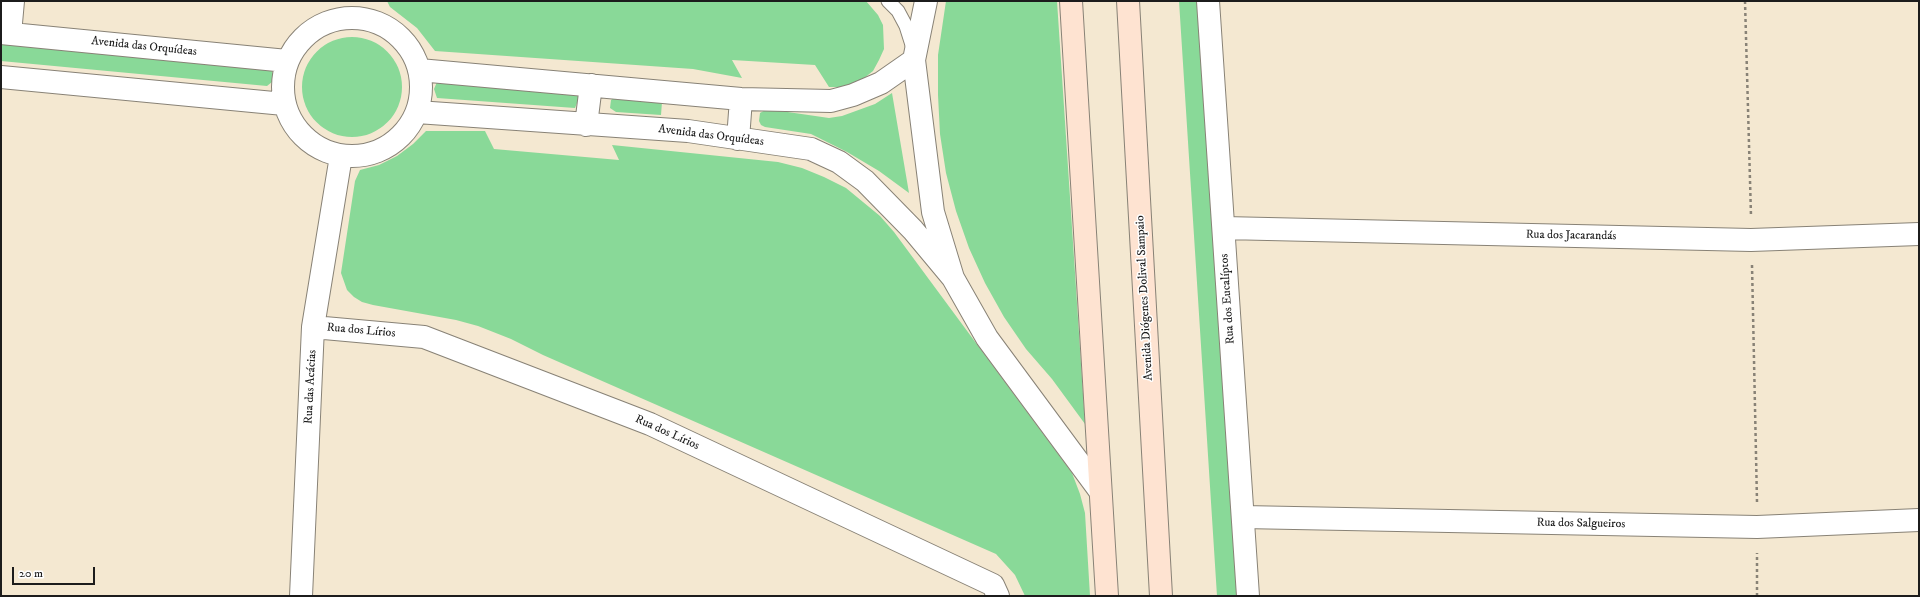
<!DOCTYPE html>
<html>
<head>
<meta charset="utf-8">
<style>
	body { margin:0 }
	#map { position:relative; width:1920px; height:597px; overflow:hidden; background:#f4e8d1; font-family:"IM FELL DW Pica",serif }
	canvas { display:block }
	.frame { position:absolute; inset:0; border:2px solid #1c1c1c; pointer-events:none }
	.scale { position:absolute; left:12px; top:567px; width:83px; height:18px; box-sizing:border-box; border:2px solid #1c1c1c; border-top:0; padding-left:5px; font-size:12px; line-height:14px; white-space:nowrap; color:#1c1c1c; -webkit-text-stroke:3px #fff; paint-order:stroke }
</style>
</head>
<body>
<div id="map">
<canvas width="1920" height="597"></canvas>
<div class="frame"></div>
<div class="scale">20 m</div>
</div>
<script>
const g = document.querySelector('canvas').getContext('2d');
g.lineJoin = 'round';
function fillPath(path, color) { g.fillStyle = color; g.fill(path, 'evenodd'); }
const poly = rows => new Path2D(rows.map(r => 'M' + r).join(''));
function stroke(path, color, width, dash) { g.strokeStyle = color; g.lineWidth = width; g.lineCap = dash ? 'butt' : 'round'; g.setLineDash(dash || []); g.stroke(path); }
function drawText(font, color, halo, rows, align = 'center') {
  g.font = font + ' "IM FELL DW Pica",serif'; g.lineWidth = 3; g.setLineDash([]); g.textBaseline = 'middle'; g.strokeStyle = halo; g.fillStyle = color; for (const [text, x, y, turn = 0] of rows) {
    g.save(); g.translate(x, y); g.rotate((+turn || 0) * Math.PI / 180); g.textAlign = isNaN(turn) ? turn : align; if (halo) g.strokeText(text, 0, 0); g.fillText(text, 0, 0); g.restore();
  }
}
fillPath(poly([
	[387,1,866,1,878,15,883,25,884,49,879,60,873,71,863,79,853,84,841,87,829,87,815,65,732,60,742,78,693,69,435,51,417,28,390,7],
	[946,1,1057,1,1085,424,1052,379,1026,349,1004,317,985,283,969,248,956,211,946,173,940,134,938,95,938,55],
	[1179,1,1202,1,1238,596,1217,596],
	'302 87a50 50 0 1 1 100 0a50 50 0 1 1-100 0Z',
	[1,41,271,70,274,75,272,82,267,86,1,61],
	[437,82,578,94,579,98,575,108,437,98,434,89],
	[892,93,909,193,879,171,847,152,811,134,765,127,761,125,759,121,760,113,767,109,829,118,842,116,875,104],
	[614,98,662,102,661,115,616,112,610,108,611,100],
	[426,131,485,131,494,149,619,160,612,145,778,162,802,168,824,177,846,188,880,216,894,232,1072,473,1080,494,1085,513,1090,596,1025,596,1015,575,996,554,543,355,511,339,478,326,456,320,373,305,362,302,354,297,347,290,341,273,355,181,360,170,379,165,397,156,413,144]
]), '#89d998');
const lane = poly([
	[888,1,898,11,906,26,913,48]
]);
const street = poly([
	[926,1,914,60,933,212,953,278,987,338,1100,491],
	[1208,1,1248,596],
	'283 87a69 69 0 1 1 138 0a69 69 0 1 1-138 0Z',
	[1,33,287,61],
	[10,34,13,1],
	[419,70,741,99,831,101,853,95,881,83,914,60],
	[1,77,284,104],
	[417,112,688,131,811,149,839,162,865,181,913,230,953,278],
	[586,125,591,85],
	[738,139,741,99],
	[1224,228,1751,240,1919,234],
	[313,327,424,337,650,424,993,585,998,596],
	[1243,517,1757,527,1919,520],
	[301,596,313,327,341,156]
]);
const secondary = poly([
	[1071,1,1107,596],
	[1128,1,1161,596]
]);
stroke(lane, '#888276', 15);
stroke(street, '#888276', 24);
stroke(secondary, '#888276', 24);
stroke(poly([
	[1745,1,1751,216],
	[1752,265,1757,502],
	[1757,596,1757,553]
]), '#888276', 2.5, [3, 3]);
stroke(lane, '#fff', 13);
stroke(street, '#fff', 22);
stroke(secondary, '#fee3d1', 22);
drawText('12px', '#1c1c1c', '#fff', [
	["Avenida das Orquídeas",144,47,6],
	["Avenida das Orquídeas",711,136,7],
	["Rua dos Jacarandás",1571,236,1],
	["Avenida Diógenes Dolival Sampaio",1145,298,-93],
	["Rua dos Eucalíptos",1228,299,-94],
	["Rua dos Lírios",361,331,5],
	["Rua das Acácias",311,387,-87],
	["Rua dos Lírios",667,433,24],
	["Rua dos Salgueiros",1581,524,1]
]);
</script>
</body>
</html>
